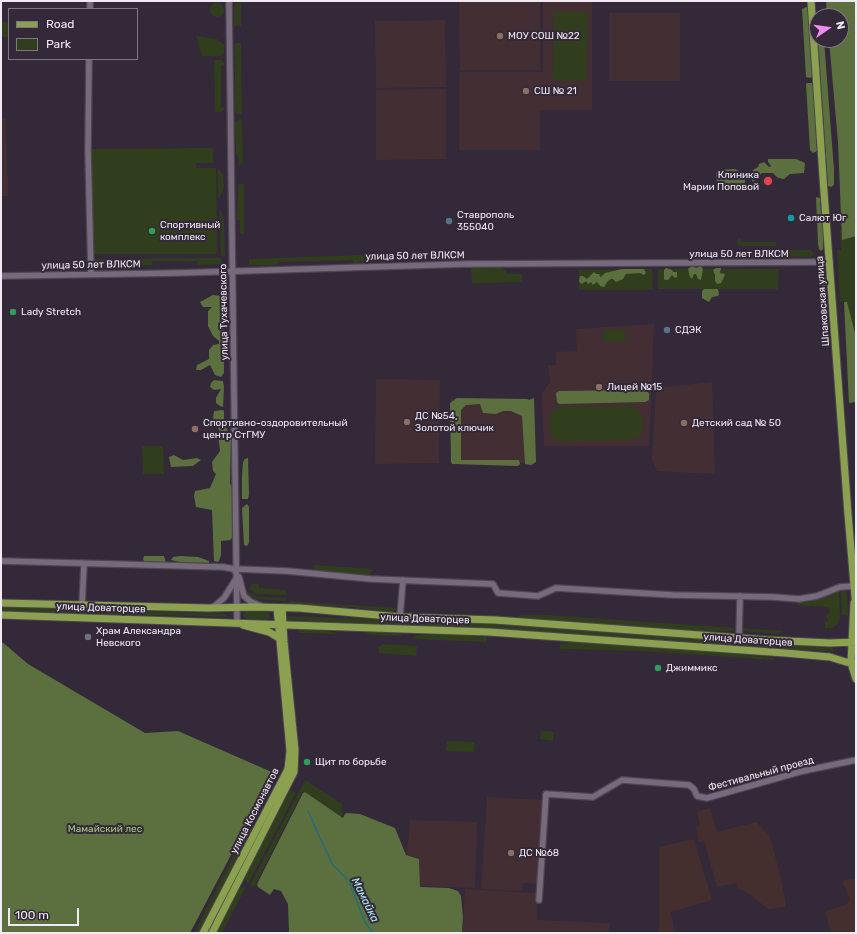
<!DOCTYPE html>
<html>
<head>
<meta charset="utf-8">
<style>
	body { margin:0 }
	#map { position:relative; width:857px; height:934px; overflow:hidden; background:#332938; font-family:Rubik,sans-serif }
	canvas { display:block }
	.frame { position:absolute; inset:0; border:2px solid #f1eaf4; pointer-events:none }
	.legend { position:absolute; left:8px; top:8px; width:130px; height:52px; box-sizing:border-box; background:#332938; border:1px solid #7f7683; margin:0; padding:5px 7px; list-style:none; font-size:12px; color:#f1eaf4 }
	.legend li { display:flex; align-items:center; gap:8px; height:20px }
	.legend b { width:20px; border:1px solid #7f7683 }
	.north { position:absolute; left:809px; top:8px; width:40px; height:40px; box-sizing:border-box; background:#332938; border:1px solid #7f7683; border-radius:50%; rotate:77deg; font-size:11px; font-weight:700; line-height:16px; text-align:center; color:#f1eaf4 }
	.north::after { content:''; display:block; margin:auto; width:14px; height:18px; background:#f18af4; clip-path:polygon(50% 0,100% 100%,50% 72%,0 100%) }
	.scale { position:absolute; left:8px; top:908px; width:71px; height:18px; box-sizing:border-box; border:2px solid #f1eaf4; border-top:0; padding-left:5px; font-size:12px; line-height:14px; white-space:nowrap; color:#f1eaf4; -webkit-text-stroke:3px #332938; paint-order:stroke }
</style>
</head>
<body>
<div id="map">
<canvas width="857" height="934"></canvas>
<div class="frame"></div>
<ul class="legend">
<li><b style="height:5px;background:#8ca150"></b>Road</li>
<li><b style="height:11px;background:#313e1e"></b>Park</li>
</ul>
<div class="north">N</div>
<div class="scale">100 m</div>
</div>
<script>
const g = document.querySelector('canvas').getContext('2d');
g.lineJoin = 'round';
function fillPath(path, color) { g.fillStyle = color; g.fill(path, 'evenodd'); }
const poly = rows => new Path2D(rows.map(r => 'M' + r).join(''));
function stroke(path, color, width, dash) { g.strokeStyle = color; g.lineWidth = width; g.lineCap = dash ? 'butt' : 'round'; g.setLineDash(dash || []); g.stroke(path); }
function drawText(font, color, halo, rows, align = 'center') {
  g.font = font + ' Rubik,sans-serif'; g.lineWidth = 4; g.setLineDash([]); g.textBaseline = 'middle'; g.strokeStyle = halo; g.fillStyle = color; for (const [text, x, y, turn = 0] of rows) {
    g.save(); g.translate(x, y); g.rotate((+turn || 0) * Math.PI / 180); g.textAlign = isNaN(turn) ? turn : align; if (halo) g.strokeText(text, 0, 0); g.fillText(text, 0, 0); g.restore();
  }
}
fillPath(poly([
	[710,808,717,832,756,822,770,836,780,875,786,903,785,907,768,909,750,895,738,888,737,883,717,887,704,840,699,842,696,827,700,826,697,811],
	[694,839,712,900,671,912,675,933,659,933,659,847],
	[856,878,856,933,831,933,825,911,846,905,850,899,842,881]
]), '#442f2e');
fillPath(poly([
	[459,1,540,1,540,70,460,70],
	[543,1,592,1,592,110,540,110,540,150,459,150,459,72,543,72],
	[609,13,680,13,680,81,609,81],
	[445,20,446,87,376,88,375,21],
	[446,89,446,159,376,160,376,90],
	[1,118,6,118,8,196,1,196],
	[654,324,649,446,544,446,542,393,550,382,548,365,556,365,556,352,577,351,576,329],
	[376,379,440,380,439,463,375,464],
	[712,382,715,474,657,471,652,459,656,388],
	[451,399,532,399,532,463,451,463],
	[487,797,543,800,537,884,523,883,522,891,481,889],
	[410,820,477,822,475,888,420,886,419,858,407,855],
	[465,889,537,893,537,920,610,923,609,933,463,933]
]), '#432f33');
fillPath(poly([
	[826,1,856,1,856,402,849,403,844,302,843,301,840,302,837,250,841,250,840,231,846,228,844,205,840,205,841,156,829,40,841,40,841,16,827,16],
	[236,3,241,3,241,26,234,26,234,7],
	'210 10a7 7 0 1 1 14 0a7 7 0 1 1-14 0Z',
	[554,11,588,12,586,81,553,81],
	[1,22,8,22,9,37,1,37],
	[196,36,217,39,224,45,224,53,220,56,202,56],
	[236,43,241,43,242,115,237,114,235,111,235,44],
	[214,60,222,60,224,63,224,65,221,66,221,107,225,107,223,110,221,112,215,112],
	[242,119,243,162,239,167,239,159,236,153,235,122,238,120],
	[213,148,213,163,196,163,196,168,216,168,217,252,215,254,91,254,90,149],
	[218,169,223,174,224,187,220,197,218,197],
	[238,184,244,184,244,234,240,234,240,220,237,220],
	[220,210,221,210,224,221,225,256,221,256],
	[739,238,743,242,776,242,776,246,739,246,737,241],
	[811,250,813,253,812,257,735,256,736,251],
	[364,255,364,260,362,262,354,263,353,260,278,262,276,265,249,265,249,259,250,259],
	[221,258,222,264,219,264,198,265,197,261,152,261,152,265,97,266,94,265,92,259],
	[471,267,502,267,508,274,522,274,522,282,472,283],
	[652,269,653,290,579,290,579,270],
	[659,269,779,269,778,289,658,289,658,270],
	[625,329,626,341,603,342,603,330],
	[632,406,640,412,643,422,642,432,640,435,632,440,557,441,552,438,550,432,551,415,554,409,559,407],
	[142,446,163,446,164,474,143,474],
	[316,565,373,569,370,574,363,574,316,571,313,568,313,566],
	[251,584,259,584,259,588,285,590,286,595,256,594,249,589,251,587],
	[839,590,840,617,838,623,833,628,825,628,825,621,828,622,826,616,830,611,828,607,797,605,797,602,817,599],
	[841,590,845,590,847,594,848,616,842,615],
	[246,591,257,597,286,598,286,601,256,599,250,596],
	[289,601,396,608,396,610,395,611,393,612,351,607,289,604],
	[1,607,226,614,227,617,1,611],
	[246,611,266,612,269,614,270,616,268,619,246,619,243,615],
	[519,615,546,615,735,628,732,631,700,631,519,618],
	[287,616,490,624,774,644,775,648,489,628,287,620],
	[740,628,784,631,777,634,742,631],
	[299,630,321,630,337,633,336,634,299,633],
	[369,632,400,633,403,636,365,635],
	[440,634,487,637,487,642,410,639,415,636],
	[570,642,727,653,774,658,774,660,641,651,560,649,560,644],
	[382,644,417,646,416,656,379,653,379,647],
	[785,645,833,648,834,651,785,649],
	[541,731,554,732,553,741,540,739],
	[447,741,475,742,474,752,446,751],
	[305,780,342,804,342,817,305,792,302,793,254,887,250,885],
	[290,790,296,793,248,884,245,879,246,875],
	[251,826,253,827,249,839,200,933,194,933,248,827],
	[242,887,246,887,222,933,216,933,238,890]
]), '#313e1e');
fillPath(poly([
	[826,1,856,1,856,236,842,240,838,142,829,40,841,40,841,16,827,16],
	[806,7,808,8,812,74,812,77,810,78,806,77,802,9],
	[818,40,824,40,834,170,834,185,831,187,828,186],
	[807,83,812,83,813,86,817,151,813,153,810,150,806,84],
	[768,159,796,159,805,163,804,173,790,174,784,179,778,178,773,173,762,173,753,182,751,179,751,174,753,170,758,167,759,164,764,162,769,167,771,166,768,162],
	[735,169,743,173,745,176,745,184,739,188,728,189,722,188,717,182,716,173,718,170],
	[816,197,820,198,820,203,823,232,823,249,821,251,819,249,818,244],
	[692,266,696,268,701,266,703,269,701,280,698,279,696,274,694,274,692,279,690,277,688,269],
	[666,268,672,270,673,272,677,272,677,277,675,278,672,275,668,280,665,280,664,279,664,270],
	[716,268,721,268,720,272,721,274,723,273,725,275,721,283,717,284,715,281,715,275,713,270],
	[622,269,644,269,646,273,644,275,640,273,626,274,623,279,616,282,613,279,611,279,607,282,604,287,600,286,597,282,593,285,591,282,588,284,586,281,582,284,579,282,580,276,583,276,587,279,594,272,596,274,600,274,599,276,601,277,605,273],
	[820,271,823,271,825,274,827,302,826,304,824,304,823,302],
	[704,289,718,289,719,294,718,296,712,297,709,302,702,298,702,291],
	[213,295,222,296,223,300,224,373,221,377,215,375,210,365,201,370,196,370,197,365,209,359,209,350,213,345,219,344,219,341,213,336,208,326,208,311,212,307,203,307,200,302],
	[844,302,847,302,856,337,856,402,849,403],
	[214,380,223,381,224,387,223,407,220,406,216,403,216,398,221,389,214,390,210,387,211,383],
	[646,390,649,393,649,400,645,402,559,404,557,402,556,393,559,391],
	[457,398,527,399,529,400,534,398,536,462,531,465,525,464,522,416,511,411,503,411,496,414,483,413,480,404,466,405,461,410,461,460,519,460,520,464,518,466,452,464,451,462,450,403],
	[223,410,224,411,224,425,227,429,231,440,230,483,233,490,232,538,230,540,221,541,221,555,219,561,217,562,214,561,212,510,196,507,194,496,195,491,210,488,216,474,213,471,212,462,220,451,218,435,220,431,217,427,214,427,213,418,214,411],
	[174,455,183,460,197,458,201,460,193,466,171,467,169,457],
	[248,458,249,494,248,499,242,499,242,476,243,462,245,459],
	[247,504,249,507,249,543,247,546,244,545,242,508],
	[144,556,164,556,166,563,144,561,143,559],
	[180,556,198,557,209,561,209,563,184,563,171,560,173,557],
	[1,641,28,664,145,733,178,731,274,773,190,933,1,933],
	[305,792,343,818,345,814,347,813,360,814,395,828,406,855,419,859,420,887,449,888,458,891,461,896,463,917,462,933,289,933,288,904,281,891,274,889,270,895,258,887,257,884,303,793]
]), '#5c703f');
stroke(poly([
	[308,811,332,864,349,881,365,922,373,933]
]), '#1f6f7a', 1.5);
const minor = poly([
	[229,1,237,623],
	[90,9,90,1],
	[89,59,88,151,91,274],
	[1,276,178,273,466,264,830,262],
	[1,561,223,567,234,569,236,573],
	[236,569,287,571,371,579,493,584,498,593,538,596,556,588,673,595,773,597,799,599,817,596,840,587,854,586],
	[239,577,244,596,251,602,261,606],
	[82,605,84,564],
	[212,608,224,598,236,579],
	[400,617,403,580],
	[739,638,740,596],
	[539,900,546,794,593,797,622,780,689,785,694,789,697,796,707,798,803,771,856,760]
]);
const major = poly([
	[811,1,824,192,848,514,856,609],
	[1,603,208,608,254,607,299,608,400,617,495,620,767,640,830,643,856,642],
	[854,603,851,663,856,679],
	[1,615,489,632,785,653,830,657,846,662,856,663],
	[243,625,269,632,279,638],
	[203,933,288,769,290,751,277,608],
	[212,933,294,772,295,750,284,642,282,608]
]);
stroke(minor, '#4e4652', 8);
stroke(major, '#4e4652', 9);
stroke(minor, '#766a7c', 5.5);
stroke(major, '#8ca150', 7);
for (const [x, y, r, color] of [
	[500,36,4,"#8d6e63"],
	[526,91,4,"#8d6e63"],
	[768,181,5,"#e0444e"],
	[791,218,4,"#0f9aa8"],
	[449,221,4,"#5c6f8a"],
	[152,231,4,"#2e9e5b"],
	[13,312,4,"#2e9e5b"],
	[667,330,4,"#5c6f8a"],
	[599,387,4,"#8d6e63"],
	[407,422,4,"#8d6e63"],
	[684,423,4,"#8d6e63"],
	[195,429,4,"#8d6e63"],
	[88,637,4,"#6b7280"],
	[658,668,4,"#2e9e5b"],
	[307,762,4,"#2e9e5b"],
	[511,853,4,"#8d6e63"]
]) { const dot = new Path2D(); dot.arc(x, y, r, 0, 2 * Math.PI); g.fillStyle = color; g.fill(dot); stroke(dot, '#332938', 1.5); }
drawText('10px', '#f1eaf4', '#332938', [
	["МОУ СОШ №22",508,36],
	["СШ № 21",534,91],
	["Клиника",759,175,"right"],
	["Марии Поповой",759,187,"right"],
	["Ставрополь",457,215],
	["355040",457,227],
	["Салют Юг",799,218],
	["Спортивный",160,225],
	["комплекс",160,237],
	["Lady Stretch",21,312],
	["СДЭК",675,330],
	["Лицей №15",607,387],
	["ДС №54,",415,416],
	["Золотой ключик",415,428],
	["Спортивно-оздоровительный",203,423],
	["центр СтГМУ",203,435],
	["Детский сад № 50",692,423],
	["Храм Александра",96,631],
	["Невского",96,643],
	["Джиммикс",666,668],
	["Щит по борьбе",315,762],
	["ДС №68",519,853]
], 'left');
drawText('10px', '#f1eaf4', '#332938', [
	["улица 50 лет ВЛКСМ",739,254],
	["улица 50 лет ВЛКСМ",415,256,-1],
	["улица 50 лет ВЛКСМ",91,265,-1],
	["Шпаковская улица",823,301,-94],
	["улица Тухачевского",224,312,-91],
	["улица Доваторцев",101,608,2],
	["улица Доваторцев",425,619,2],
	["улица Доваторцев",748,640,4],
	["Фестивальный проезд",761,774,-15],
	["улица Космонавтов",255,811,-63]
]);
drawText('10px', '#abcb80', '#332938', [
	["Мамайский лес",105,829]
]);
drawText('italic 11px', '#b0edf8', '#332938', [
	["Мамайка",365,900,64]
]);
</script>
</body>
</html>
